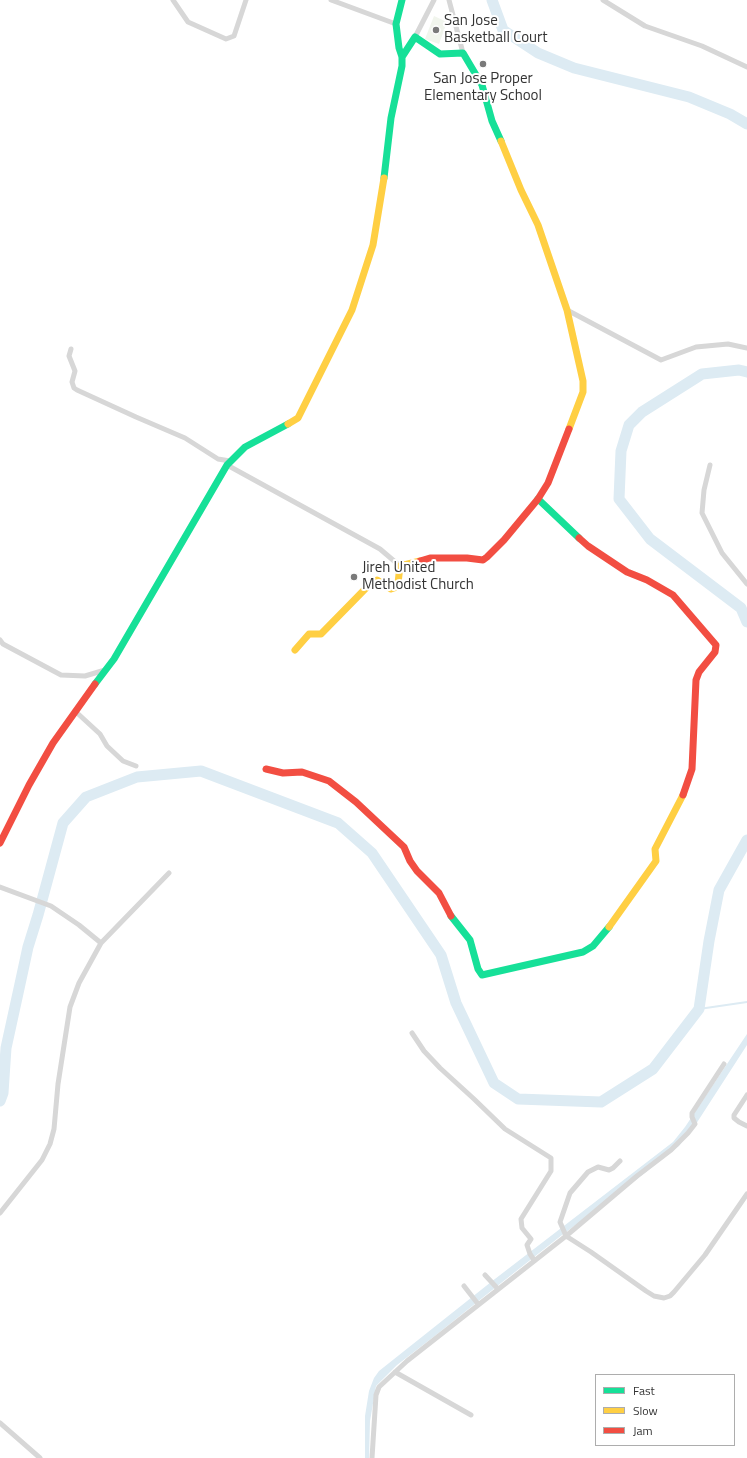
<!DOCTYPE html>
<html>
<head>
<meta charset="utf-8">
<style>
	body { margin:0 }
	#map { position:relative; width:747px; height:1458px; overflow:hidden; background:#fff; font-family:"Titillium Web",sans-serif }
	canvas { display:block }
	.legend { position:absolute; left:595px; top:1374px; width:140px; height:72px; box-sizing:border-box; background:#fff; border:1px solid #adadad; margin:0; padding:5px 7px; list-style:none; font-size:12px; color:#333 }
	.legend li { display:flex; align-items:center; gap:8px; height:20px }
	.legend b { width:20px; border:1px solid #adadad }
</style>
</head>
<body>
<div id="map">
<canvas width="747" height="1458"></canvas>
<ul class="legend">
<li><b style="height:5px;background:#16e098"></b>Fast</li>
<li><b style="height:5px;background:#ffcf43"></b>Slow</li>
<li><b style="height:5px;background:#f24e42"></b>Jam</li>
</ul>
</div>
<script>
const g = document.querySelector('canvas').getContext('2d');
g.lineJoin = 'round';
function fillPath(path, color) { g.fillStyle = color; g.fill(path, 'evenodd'); }
const poly = rows => new Path2D(rows.map(r => 'M' + r).join(''));
function stroke(path, color, width, dash) { g.strokeStyle = color; g.lineWidth = width; g.lineCap = dash ? 'butt' : 'round'; g.setLineDash(dash || []); g.stroke(path); }
function drawText(font, color, halo, rows, align = 'center') {
  g.font = font + ' "Titillium Web",sans-serif'; g.lineWidth = 4; g.setLineDash([]); g.textBaseline = 'middle'; g.strokeStyle = halo; g.fillStyle = color; for (const [text, x, y, turn = 0] of rows) {
    g.save(); g.translate(x, y); g.rotate((+turn || 0) * Math.PI / 180); g.textAlign = isNaN(turn) ? turn : align; if (halo) g.strokeText(text, 0, 0); g.fillText(text, 0, 0); g.restore();
  }
}
fillPath(poly([
	[434,16,447,22,439,44,425,39]
]), '#f1f5ed');
fillPath(poly([
	[747,1034,747,1045,696,1124,679,1146,623,1190,562,1235,496,1287,436,1335,397,1365,376,1386,370,1421,369,1458,365,1458,365,1416,369,1391,374,1378,379,1371,491,1282,673,1142,685,1127]
]), '#ddebf3');
stroke(poly([
	[699,1009,747,1002]
]), '#ddebf3', 2);
stroke(poly([
	[492,0,503,30,538,53,574,68,689,97,730,114,747,124],
	[747,372,739,370,702,374,642,412,629,425,621,451,619,499,650,539,741,608,747,622],
	[0,1101,3,1093,6,1048,20,984,28,947,38,915,63,823,86,797,137,777,201,771,338,823,372,853,441,955,456,1003,494,1083,518,1099,601,1102,653,1069,699,1009,709,941,719,890,747,840]
]), '#ddebf3', 11);
stroke(poly([
	[173,0,188,22,226,39,234,36,246,0],
	[331,0,396,24],
	[449,0,463,53],
	[603,0,645,26,702,46,747,67],
	[415,37,434,0],
	[567,310,661,360,696,347,728,344,747,348],
	[71,349,69,356,75,371,72,382,74,388,77,390,136,417,185,438,218,459,230,461],
	[227,465,380,549,400,566],
	[710,465,704,490,702,513,722,553,747,584],
	[0,640,3,644,61,675,85,676,105,670],
	[75,711,100,734,107,746,123,761,136,766],
	[0,887,51,906,79,925,101,943],
	[412,1033,424,1051,440,1068,474,1099,505,1129,551,1158,551,1171,521,1219,522,1228,531,1239,527,1245,530,1254,534,1260],
	[747,1095,734,1115,734,1118,739,1122,747,1126],
	[620,1161,613,1168,609,1170,598,1167,588,1172,570,1193,560,1222,566,1236,637,1176,671,1150,688,1133,695,1124,692,1117,692,1113,724,1064],
	[0,1213,42,1160,50,1144,54,1129,58,1084,70,1007,79,983,101,943,169,873],
	[485,1275,498,1289],
	[464,1286,478,1304],
	[395,1372,471,1415],
	[0,1423,40,1458],
	[372,1458,376,1395,379,1387,407,1361,566,1236,591,1252,646,1291,654,1296,664,1298,670,1296,674,1292,705,1255,747,1194]
]), '#d7d7d7', 5);
stroke(poly([
	[402,57,415,37,440,54,463,53,482,85,492,121,501,141],
	[384,178,391,118,402,66,402,57,399,48,396,24,402,0],
	[538,499,579,538],
	[95,684,114,659,227,465,245,447,288,424],
	[451,916,470,940,478,969,482,975,583,952,593,946,609,927]
]), '#16e098', 7);
stroke(poly([
	[501,141,521,190,538,225,567,310,583,381,583,392,569,429],
	[288,424,298,418,352,310,373,245,384,178],
	[295,650,309,634,321,634,370,584,377,580,391,589,394,588,398,583,400,566,420,561],
	[609,927,656,861,655,849,683,795]
]), '#ffcf43', 7);
stroke(poly([
	[579,538,588,546,627,572,647,580,673,595,716,645,715,652,699,672,696,680,692,769,683,795],
	[420,561,430,558,467,558,483,560,487,557,504,540,538,499,548,483,569,429],
	[266,769,283,773,302,772,329,781,356,802,404,847,410,861,417,871,439,893,451,916],
	[0,843,29,785,53,743,95,684]
]), '#f24e42', 7);
for (const [x, y, r, color] of [
	[436,30,4,"#7a7a7a"],
	[483,64,4,"#7a7a7a"],
	[354,577,4,"#7a7a7a"]
]) { const dot = new Path2D(); dot.arc(x, y, r, 0, 2 * Math.PI); g.fillStyle = color; g.fill(dot); stroke(dot, '#fff', 1.5); }
drawText('15px', '#333', '#fff', [
	["San Jose",444,21],
	["Basketball Court",444,38],
	["San Jose Proper",483,79,"center"],
	["Elementary School",483,96,"center"],
	["Jireh United",362,568],
	["Methodist Church",362,585]
], 'left');
</script>
</body>
</html>
